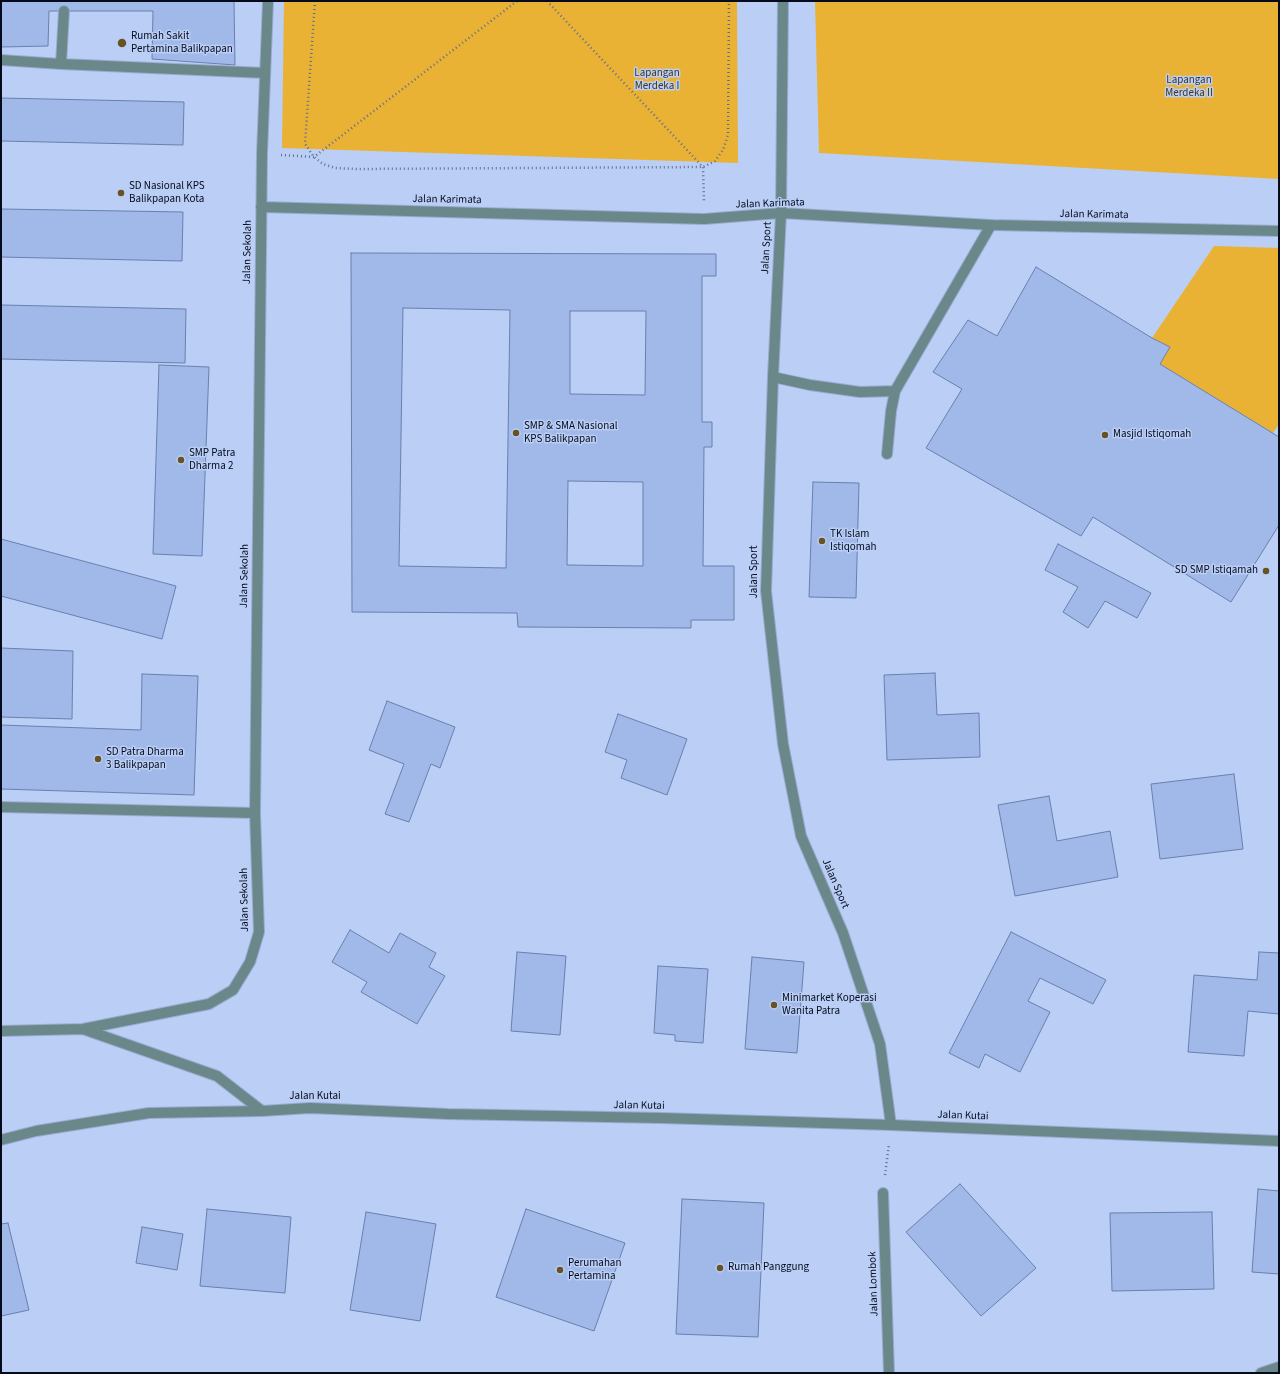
<!DOCTYPE html>
<html>
<head>
<meta charset="utf-8">
<style>
	body { margin:0 }
	#map { position:relative; width:1280px; height:1374px; overflow:hidden; background:#bacef6; font-family:"Source Sans 3",sans-serif }
	canvas { display:block }
	.frame { position:absolute; inset:0; border:2px solid #050b1b; pointer-events:none }
</style>
</head>
<body>
<div id="map">
<canvas width="1280" height="1374"></canvas>
<div class="frame"></div>
</div>
<script>
const g = document.querySelector('canvas').getContext('2d');
g.lineJoin = 'round';
function fillPath(path, color) { g.fillStyle = color; g.fill(path, 'evenodd'); }
const poly = rows => new Path2D(rows.map(r => 'M' + r).join(''));
function stroke(path, color, width, dash) { g.strokeStyle = color; g.lineWidth = width; g.lineCap = dash ? 'butt' : 'round'; g.setLineDash(dash || []); g.stroke(path); }
function drawText(font, color, halo, rows, align = 'center') {
  g.font = font + ' "Source Sans 3",sans-serif'; g.lineWidth = 3; g.setLineDash([]); g.textBaseline = 'middle'; g.strokeStyle = halo; g.fillStyle = color; for (const [text, x, y, turn = 0] of rows) {
    g.save(); g.translate(x, y); g.rotate((+turn || 0) * Math.PI / 180); g.textAlign = isNaN(turn) ? turn : align; if (halo) g.strokeText(text, 0, 0); g.fillText(text, 0, 0); g.restore();
  }
}
fillPath(poly([
	[284,1,737,1,738,163,282,148],
	[815,1,1279,1,1279,179,819,153],
	[1214,246,1279,248,1279,424,1273,433,1160,364,1170,347,1152,338]
]), '#e9b234');
const building = poly([
	[1,1,234,1,235,65,152,59,153,11,49,11,48,46,1,47,1,1],
	[1,98,184,102,183,145,1,141,1,98],
	[1,209,183,212,182,261,1,257,1,209],
	[351,253,716,254,716,276,702,276,702,422,712,422,712,447,704,447,703,566,734,566,734,620,691,620,691,628,518,627,517,613,352,612,351,253],
	[403,308,510,310,506,568,399,566,403,308],
	[570,311,646,311,645,395,570,394,570,311],
	[568,481,643,482,643,566,567,565,568,481],
	[1036,267,1152,338,1170,347,1160,364,1279,437,1279,525,1231,602,1093,517,1081,536,926,448,962,389,933,372,968,320,997,336,1036,267],
	[1,305,186,309,185,363,1,359,1,305],
	[159,365,209,367,202,556,153,554,159,365],
	[813,482,859,483,856,598,809,597,813,482],
	[1,539,176,586,162,639,1,596,1,539],
	[1058,544,1151,593,1137,618,1105,601,1088,628,1063,612,1078,587,1045,570,1058,544],
	[1,648,73,651,72,719,1,717,1,648],
	[935,673,937,715,979,713,980,757,887,760,884,675,935,673],
	[142,674,198,676,194,795,1,789,1,725,141,730,142,674],
	[387,701,455,727,440,768,431,764,409,822,385,814,404,764,369,750,387,701],
	[618,714,687,739,667,795,621,778,627,760,605,752,618,714],
	[1234,774,1243,849,1160,859,1151,784,1234,774],
	[1049,796,1057,841,1110,831,1118,877,1015,896,998,805,1049,796],
	[350,930,389,953,400,933,436,953,429,967,445,976,417,1024,361,992,367,982,332,962,350,930],
	[1011,932,1106,980,1093,1004,1040,978,1028,1001,1050,1012,1020,1072,985,1054,979,1068,949,1053,1011,932],
	[517,952,566,956,560,1035,511,1031,517,952],
	[1259,952,1279,953,1279,1014,1248,1011,1244,1056,1188,1052,1194,975,1257,980,1259,952],
	[752,957,804,962,797,1053,745,1049,752,957],
	[658,966,708,969,703,1043,675,1041,675,1035,654,1033,658,966],
	[960,1184,1036,1268,981,1316,906,1232,960,1184],
	[1258,1189,1279,1191,1279,1274,1252,1272,1258,1189],
	[682,1199,764,1203,758,1337,676,1334,682,1199],
	[207,1209,291,1217,285,1293,200,1286,207,1209],
	[526,1209,625,1243,594,1331,496,1297,526,1209],
	[366,1212,436,1224,420,1321,350,1310,366,1212],
	[1212,1212,1214,1289,1112,1291,1110,1213,1212,1212],
	[8,1223,29,1310,1,1316,1,1224,8,1223],
	[142,1227,183,1234,177,1270,136,1263,142,1227]
]);
fillPath(building, '#a0b9e9');
stroke(building, '#6980ad', 1);
const service = poly([
	[1,60,61,64,265,73],
	[61,64,64,11],
	[773,377,810,385,860,392,895,391,991,225],
	[887,454,891,411,895,391]
]);
const minor = poly([
	[783,1,781,213,773,377,766,591,783,744,801,836,843,933,880,1044,891,1125],
	[261,207,704,219,781,213,991,225,1279,231],
	[1,807,255,813],
	[83,1029,209,1004,233,990,250,962,259,932,255,813,262,154,268,1],
	[1,1031,83,1029,217,1076,262,1111],
	[883,1193,889,1373],
	[1261,1373,1279,1367]
]);
const tertiary = poly([
	[1,1140,36,1131,149,1113,262,1111,310,1108,448,1114,661,1118,891,1125,1279,1141]
]);
stroke(service, '#99abcf', 12);
stroke(minor, '#99abcf', 12);
stroke(tertiary, '#99abcf', 12);
stroke(poly([
	[315,1,305,144,314,157,323,164,335,168,356,169,703,167,715,161,723,150,728,135,729,1],
	[547,1,703,167,704,201],
	[281,155,314,157,517,1],
	[885,1175,889,1144]
]), '#616e8b', 2.5, [1, 3]);
stroke(service, '#6a878a', 10);
stroke(minor, '#6a878a', 10);
stroke(tertiary, '#6a878a', 10);
for (const [x, y, r, color] of [
	[122,43,5,"#695222"],
	[121,193,4,"#695222"],
	[516,433,4,"#695222"],
	[1105,435,4,"#695222"],
	[181,460,4,"#695222"],
	[822,541,4,"#695222"],
	[1266,571,4,"#695222"],
	[98,759,4,"#695222"],
	[774,1005,4,"#695222"],
	[720,1268,4,"#695222"],
	[560,1270,4,"#695222"]
]) { const dot = new Path2D(); dot.arc(x, y, r, 0, 2 * Math.PI); g.fillStyle = color; g.fill(dot); stroke(dot, '#bacef6', 1.5); }
drawText('11px', '#050b1b', '#bacef6', [
	["Rumah Sakit",131,37],
	["Pertamina Balikpapan",131,50],
	["SD Nasional KPS",129,187],
	["Balikpapan Kota",129,200],
	["SMP & SMA Nasional",524,427],
	["KPS Balikpapan",524,440],
	["Masjid Istiqomah",1113,435],
	["SMP Patra",189,454],
	["Dharma 2",189,467],
	["TK Islam",830,535],
	["Istiqomah",830,548],
	["SD SMP Istiqamah",1258,571,"right"],
	["SD Patra Dharma",106,753],
	["3 Balikpapan",106,766],
	["Minimarket Koperasi",782,999],
	["Wanita Patra",782,1012],
	["Perumahan",568,1264],
	["Pertamina",568,1277],
	["Rumah Panggung",728,1268]
], 'left');
drawText('11px', '#3e341f', '#bacef6', [
	["Lapangan",657,74],
	["Merdeka I",657,87],
	["Lapangan",1189,81],
	["Merdeka II",1189,94]
]);
drawText('11px', '#050b1b', '#bacef6', [
	["Jalan Karimata",447,200,1],
	["Jalan Karimata",770,204,-2],
	["Jalan Karimata",1094,215,1],
	["Jalan Sport",767,248,-87],
	["Jalan Sekolah",248,252,-89],
	["Jalan Sport",755,572,-90],
	["Jalan Sekolah",245,576,-89],
	["Jalan Sport",835,884,67],
	["Jalan Sekolah",245,900,-91],
	["Jalan Kutai",315,1097],
	["Jalan Kutai",639,1106,1],
	["Jalan Kutai",963,1116,2],
	["Jalan Lombok",874,1284,-92]
]);
</script>
</body>
</html>
